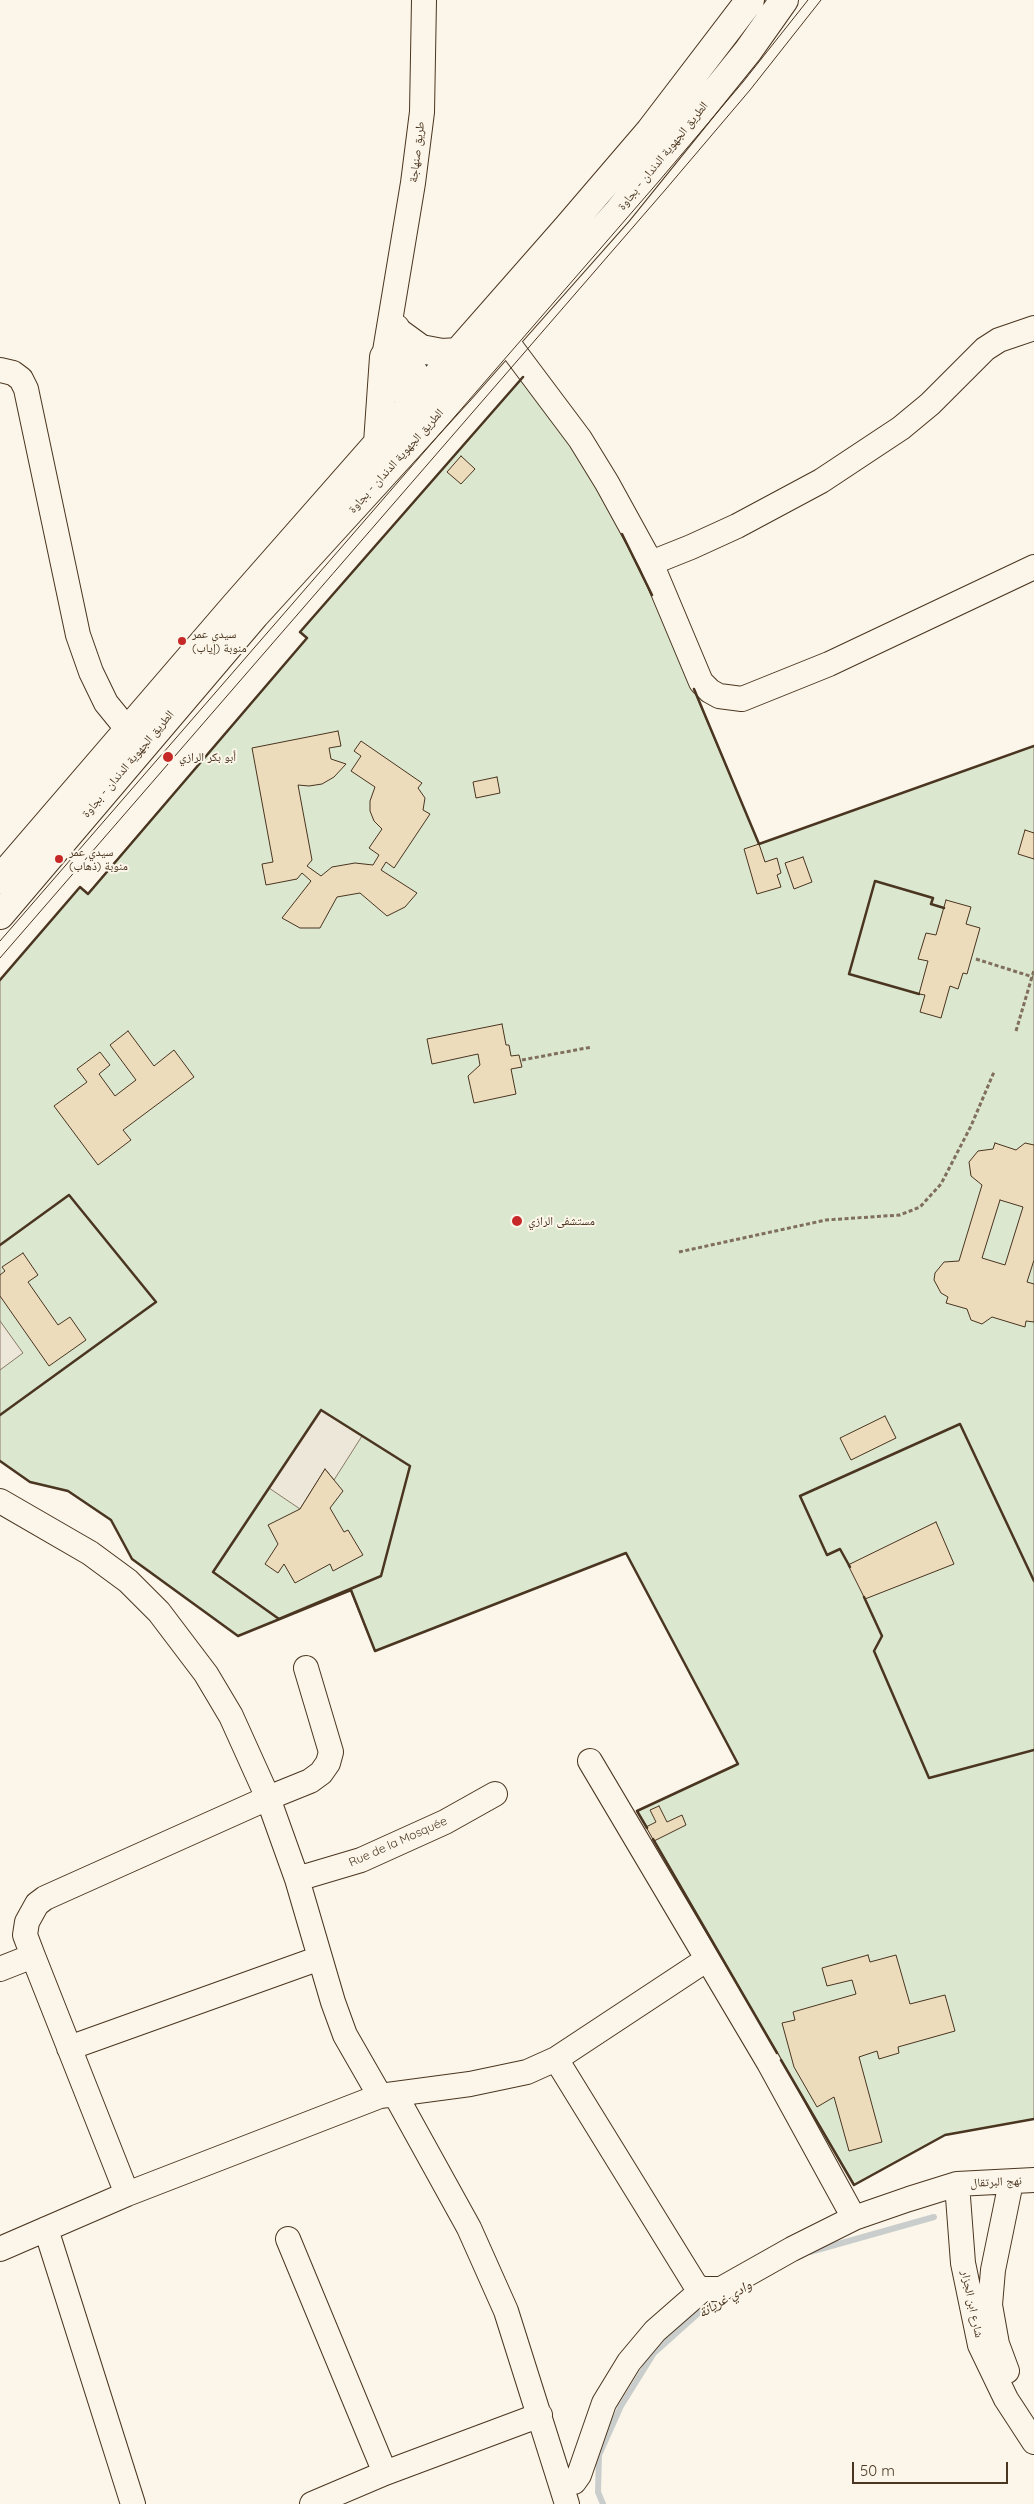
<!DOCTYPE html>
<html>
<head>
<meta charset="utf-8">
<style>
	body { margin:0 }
	#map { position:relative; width:1034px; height:2504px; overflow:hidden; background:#fbf6e9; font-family:Quicksand,sans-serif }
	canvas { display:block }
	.scale { position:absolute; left:852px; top:2462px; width:156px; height:22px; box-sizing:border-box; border:2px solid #4a3520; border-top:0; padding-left:6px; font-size:15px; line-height:18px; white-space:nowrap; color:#4a3520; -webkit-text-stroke:4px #fbf6e9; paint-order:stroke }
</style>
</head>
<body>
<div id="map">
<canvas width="1034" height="2504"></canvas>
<div class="scale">50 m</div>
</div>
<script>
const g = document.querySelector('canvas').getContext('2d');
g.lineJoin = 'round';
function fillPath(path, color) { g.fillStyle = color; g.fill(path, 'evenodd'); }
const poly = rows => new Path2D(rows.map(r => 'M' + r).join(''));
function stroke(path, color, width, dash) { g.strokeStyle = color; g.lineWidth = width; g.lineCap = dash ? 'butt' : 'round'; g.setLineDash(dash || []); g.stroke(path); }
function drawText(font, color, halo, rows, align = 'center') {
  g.font = font + ' Quicksand,"Noto Naskh Arabic",sans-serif'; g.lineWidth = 4; g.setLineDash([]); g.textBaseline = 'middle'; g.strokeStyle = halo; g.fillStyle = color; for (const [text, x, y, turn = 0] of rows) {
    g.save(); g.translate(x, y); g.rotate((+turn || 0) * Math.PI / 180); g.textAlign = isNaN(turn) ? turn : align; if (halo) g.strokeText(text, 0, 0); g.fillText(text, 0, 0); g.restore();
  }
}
const green = poly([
	[526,374,596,482,667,627,759,844,1034,746,1034,2119,945,2135,854,2185,637,1811,738,1764,626,1553,375,1651,350,1590,238,1636,132,1559,111,1520,68,1491,30,1482,0,1461,0,980,80,887,88,893,307,638,300,632,526,374]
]);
fillPath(green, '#dce7d0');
stroke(green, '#887966', 1);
const parking = poly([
	[0,1321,23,1353,0,1370,0,1321],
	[321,1410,362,1436,334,1480,325,1469,300,1509,269,1488,321,1410]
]);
fillPath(parking, '#ede7d9');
stroke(parking, '#887966', 1);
stroke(poly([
	[810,2252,934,2217],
	[603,2504,598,2492,599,2455,621,2406,654,2353,702,2310,726,2297]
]), '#c9cecd', 6);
const building = poly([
	[461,456,475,469,461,484,447,472,461,456],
	[338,731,341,746,329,748,331,759,346,764,334,777,322,784,309,786,298,785,312,860,307,866,321,876,332,867,355,863,373,865,379,855,369,848,382,829,374,821,370,811,370,801,375,787,351,771,361,756,354,751,361,741,422,783,418,788,425,798,423,810,430,814,394,868,386,862,381,870,417,893,405,907,387,916,360,893,337,897,320,928,300,928,282,918,311,881,302,873,297,879,266,885,262,864,273,862,252,748,338,731],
	[497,777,500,793,476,798,473,782,497,777],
	[1025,830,1034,833,1034,859,1018,854,1025,830],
	[759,844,765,862,777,858,781,873,777,875,781,887,757,894,744,849,759,844],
	[803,857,812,882,794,889,785,863,803,857],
	[946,900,971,907,966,924,980,928,967,974,963,973,958,989,950,986,941,1018,920,1012,925,995,919,994,928,961,918,959,926,933,936,935,946,900],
	[502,1024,506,1045,509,1045,511,1056,519,1055,522,1067,511,1069,516,1094,474,1103,468,1076,480,1065,478,1054,432,1064,427,1039,502,1024],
	[128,1031,154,1066,174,1050,194,1077,123,1130,131,1140,98,1165,54,1106,87,1082,77,1069,100,1052,110,1065,99,1074,115,1096,136,1080,110,1045,128,1031],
	[995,1143,1016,1150,1025,1143,1034,1145,1034,1260,1027,1282,1034,1284,1034,1322,1026,1321,1025,1327,992,1317,982,1324,971,1320,967,1309,946,1303,948,1297,941,1293,934,1280,935,1273,944,1262,959,1261,982,1185,971,1176,969,1162,978,1151,993,1149,995,1143],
	[1000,1200,1023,1207,1005,1265,982,1258,1000,1200],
	[23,1253,38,1275,28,1282,58,1325,70,1317,86,1340,49,1366,0,1296,0,1275,5,1271,2,1267,23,1253],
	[885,1416,896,1438,851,1460,840,1438,885,1416],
	[325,1469,343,1491,330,1508,344,1532,348,1530,363,1555,333,1571,330,1564,295,1583,284,1564,278,1573,265,1564,278,1544,268,1525,300,1509,325,1469],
	[936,1522,954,1564,865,1599,848,1565,936,1522],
	[659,1806,667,1822,682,1815,686,1825,654,1841,646,1827,656,1822,650,1810,659,1806],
	[868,1955,870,1962,896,1955,910,2004,945,1995,955,2031,898,2047,899,2053,879,2059,877,2051,859,2057,882,2142,849,2151,834,2097,817,2107,794,2067,782,2023,795,2020,793,2012,856,1994,852,1980,827,1986,822,1968,868,1955]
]);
fillPath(building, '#ecdcbc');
stroke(building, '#4a3520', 1);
const minor = poly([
	[397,327,403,346,417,375,439,401],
	[505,339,580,439,607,483,651,563,701,682,710,691,719,696,742,699,829,664,1034,567],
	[0,370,13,373,21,379,26,389,78,635,91,672,106,703,128,730],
	[424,417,397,386,384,357,413,183,422,112,424,0],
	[651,563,691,547,737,526,821,481,901,428,930,404,985,349,999,340,1034,328],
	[0,1501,90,1553,128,1581,159,1612,206,1674,231,1716,268,1798,297,1879,333,2002,345,2035,380,2096],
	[590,1761,769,2063,854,2218],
	[297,1879,361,1860,445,1822,495,1794],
	[0,1969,33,1956],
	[69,2048,320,1958],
	[556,2059,696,2286,703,2289,721,2289,792,2249,854,2218,909,2199,957,2184,1034,2180],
	[396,2096,469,2228,506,2311,567,2504],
	[957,2184,963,2263,980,2345,1006,2399,1034,2442],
	[127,2194,33,1956,25,1935,27,1922,37,1904,45,1898,268,1798,310,1781,321,1773,328,1763,331,1752,306,1668],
	[46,2229,133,2504],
	[288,2239,385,2473],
	[0,2249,127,2194,380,2096,470,2084,527,2072,556,2059,706,1960],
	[1007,2371,997,2344,990,2305,993,2270,1011,2182],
	[561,2484,574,2482,579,2475,604,2403,629,2362,655,2331,703,2289],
	[312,2504,385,2473,540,2415]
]);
const major = poly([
	[399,333,421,349,442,353,458,352],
	[378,443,384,357],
	[0,879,233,608,567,228,650,131,750,0],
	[0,915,255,615,462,388,618,212,748,51,784,0]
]);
stroke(minor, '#4a3520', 26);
stroke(major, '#4a3520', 30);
stroke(poly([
	[976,959,1033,977],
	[1016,1031,1034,970],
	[522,1060,592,1047],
	[679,1252,826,1220,900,1215,920,1207,941,1184,971,1126,994,1072]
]), '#7f6f5c', 3, [4, 2.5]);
stroke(minor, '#fbf6e9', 24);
stroke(major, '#fbf6e9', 28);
stroke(poly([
	[0,941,659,181,743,82,808,0],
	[0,958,666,189,750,90,821,0]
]), '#4a3520', 1);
stroke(poly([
	[622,534,652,595],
	[694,689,759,844,1034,746],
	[0,980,80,887,88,894,307,638,300,632,523,377],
	[919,994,849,974,875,881,933,898,931,904,944,908],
	[0,1245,69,1195,156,1302,0,1415],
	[321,1410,410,1466,381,1576,279,1619,213,1572,321,1410],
	[0,1461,30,1482,68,1491,111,1520,132,1559,238,1636,351,1590,375,1651,626,1553,738,1764,637,1811,647,1828],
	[850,1567,840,1549,827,1555,800,1496,960,1424,1034,1581],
	[864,1597,882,1636,874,1651,929,1778,1034,1750],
	[653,1839,777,2053],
	[781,2060,854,2185,945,2135,1034,2119]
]), '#4a3520', 2.5);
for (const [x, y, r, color] of [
	[182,641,5,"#c62828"],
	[168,757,6,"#c62828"],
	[59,859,5,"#c62828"],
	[517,1221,6,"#c62828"]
]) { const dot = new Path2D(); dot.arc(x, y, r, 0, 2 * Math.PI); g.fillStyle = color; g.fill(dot); stroke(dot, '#fbf6e9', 2); }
drawText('12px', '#4a3520', '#fbf6e9', [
	["طريق صنهاجة",417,152,-83],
	["الطريق الجهوية الدندان - بجاوة",663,156,-51],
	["الطريق الجهوية الدندان - بجاوة",396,461,-48],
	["الطريق الجهوية الدندان - بجاوة",128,764,-50],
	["Rue de la Mosquée",398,1842,-24],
	["نهج البرتقال",996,2182,-3],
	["شارع ابن الجزار",972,2304,78]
]);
drawText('12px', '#4a3520', '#fbf6e9', [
	["سيدي عمر",192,634],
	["منوبة (إياب)",192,648],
	["أبو بكر الرازي",179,757],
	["سيدي عمر",69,852],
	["منوبة (ذهاب)",69,866],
	["مستشفى الرازي",528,1221]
], 'left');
drawText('italic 14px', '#4a3520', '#fbf6e9', [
	["وادي غريانة",725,2299,-31]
]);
</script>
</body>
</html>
